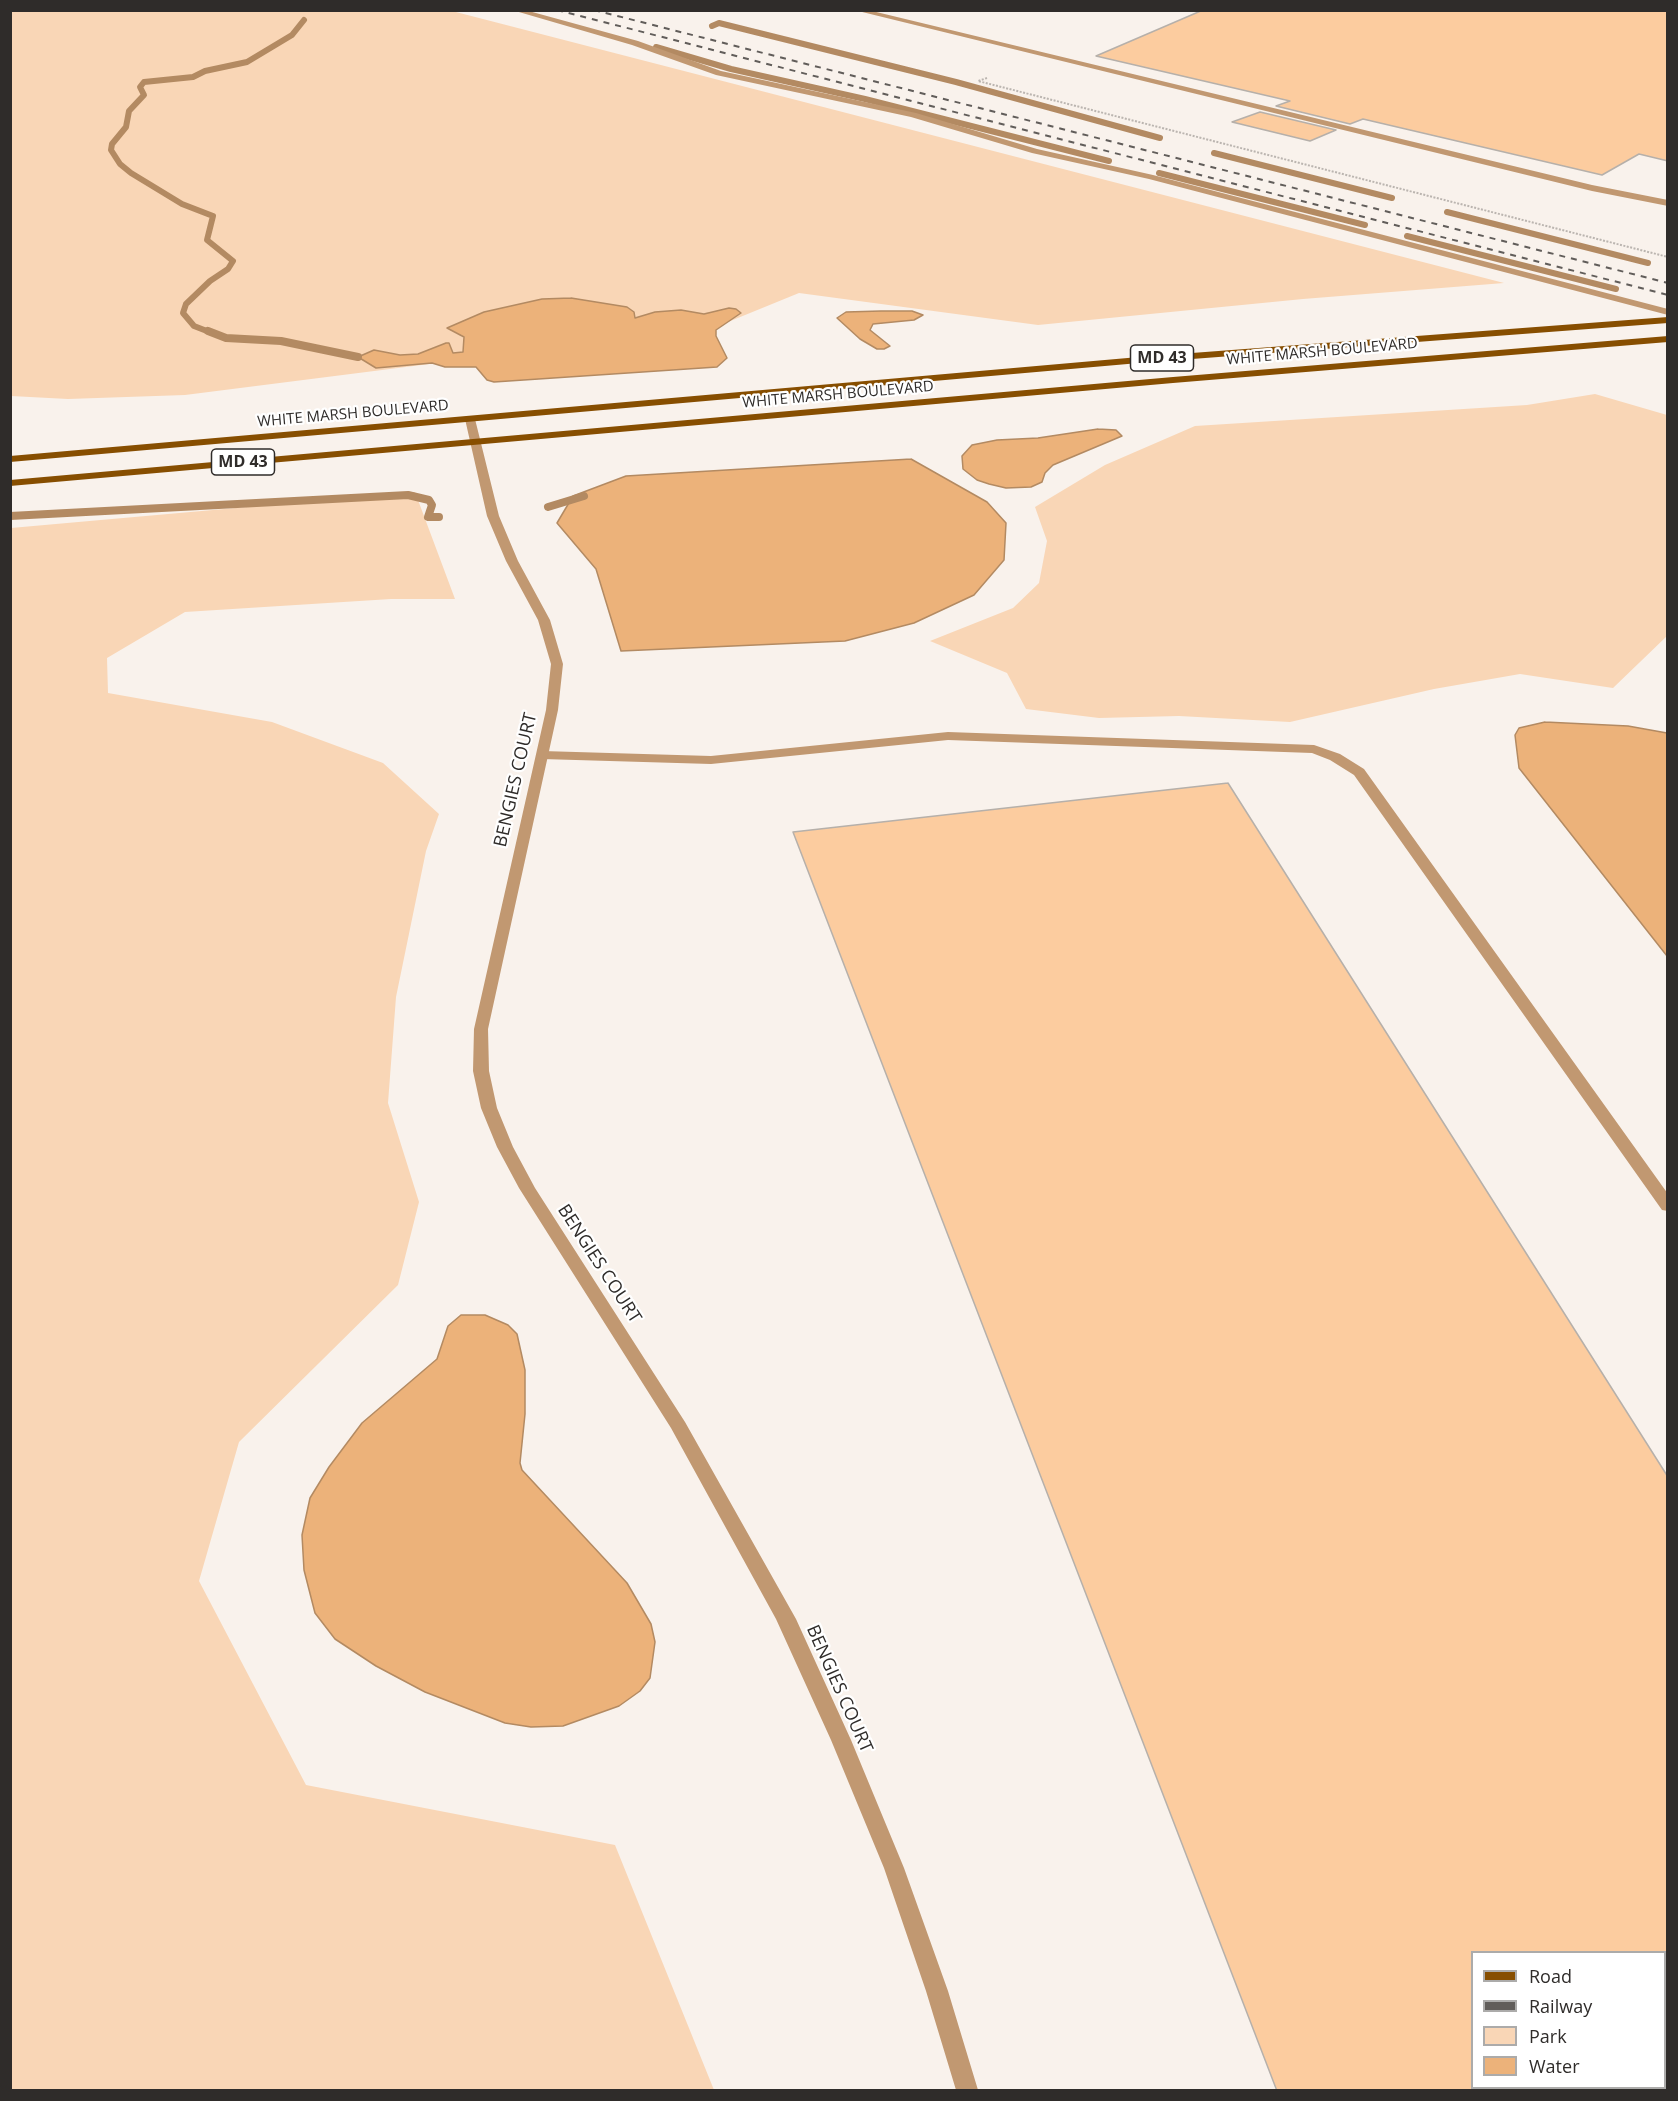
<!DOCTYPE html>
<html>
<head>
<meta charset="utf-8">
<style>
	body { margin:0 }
	#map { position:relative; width:1678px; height:2101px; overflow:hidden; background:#f9f2ec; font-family:"Open Sans",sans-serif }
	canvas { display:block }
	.frame { position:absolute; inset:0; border:12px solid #2f2c2a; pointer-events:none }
	.legend { position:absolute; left:1471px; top:1951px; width:195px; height:138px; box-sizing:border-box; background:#fff; border:2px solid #acabaa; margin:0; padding:8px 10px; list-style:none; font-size:18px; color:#2f2c2a }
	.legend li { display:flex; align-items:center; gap:12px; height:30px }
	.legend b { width:30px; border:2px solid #acabaa }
</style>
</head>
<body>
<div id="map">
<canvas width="1678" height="2101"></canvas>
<div class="frame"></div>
<ul class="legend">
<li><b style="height:8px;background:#874e00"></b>Road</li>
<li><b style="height:8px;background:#615d5a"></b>Railway</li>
<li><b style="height:16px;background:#f9d6b6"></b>Park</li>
<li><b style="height:16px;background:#ecb27a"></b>Water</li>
</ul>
</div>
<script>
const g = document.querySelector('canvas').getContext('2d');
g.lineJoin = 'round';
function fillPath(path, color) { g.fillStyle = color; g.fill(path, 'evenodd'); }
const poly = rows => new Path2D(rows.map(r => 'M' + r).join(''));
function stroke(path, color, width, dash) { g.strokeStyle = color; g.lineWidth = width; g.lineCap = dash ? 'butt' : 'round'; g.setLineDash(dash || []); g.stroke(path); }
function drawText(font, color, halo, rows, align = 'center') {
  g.font = font + ' "Open Sans",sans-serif'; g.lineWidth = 4.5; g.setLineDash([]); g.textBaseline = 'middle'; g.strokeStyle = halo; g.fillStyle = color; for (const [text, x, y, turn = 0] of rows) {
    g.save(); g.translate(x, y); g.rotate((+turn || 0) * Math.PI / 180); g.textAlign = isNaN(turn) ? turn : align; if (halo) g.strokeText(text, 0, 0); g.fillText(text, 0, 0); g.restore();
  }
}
fillPath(poly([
	[10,11,452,11,1504,283,1303,299,1038,325,799,293,679,342,453,361,185,395,68,399,11,396],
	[1595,394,1667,415,1667,636,1613,688,1520,674,1434,689,1290,722,1179,716,1099,718,1026,709,1007,673,930,641,1013,608,1039,583,1047,541,1035,507,1105,465,1195,426,1527,405],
	[415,492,455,599,391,599,185,612,107,658,108,693,272,722,383,763,439,814,426,851,396,997,388,1103,419,1202,398,1285,239,1442,199,1581,306,1785,615,1845,714,2090,11,2090,11,528]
]), '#f9d6b6');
const water = poly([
	[571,298,627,307,634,312,635,318,655,312,681,310,704,314,729,308,736,309,741,313,716,330,716,336,727,358,717,367,494,382,487,380,476,367,445,367,432,363,376,368,358,357,374,350,400,355,418,354,446,343,449,343,453,353,463,352,464,337,447,328,484,312,542,299,571,298],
	[881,311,912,311,923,315,914,320,873,324,870,330,890,346,884,349,877,349,860,339,837,318,846,312,881,311],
	[1098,429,1116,430,1122,436,1053,465,1045,473,1042,482,1031,487,1006,488,989,484,977,480,963,469,962,456,972,445,997,440,1038,438,1098,429],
	[911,459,987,502,1006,523,1004,560,974,595,914,623,845,641,621,651,596,569,557,523,573,496,626,476,911,459],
	[1545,722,1628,726,1667,733,1667,956,1519,768,1515,735,1519,728,1545,722],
	[461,1315,485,1315,508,1325,517,1334,525,1370,525,1414,520,1463,522,1470,627,1583,651,1624,655,1642,650,1678,640,1691,619,1706,563,1726,531,1727,505,1723,425,1692,376,1666,335,1639,315,1613,304,1570,302,1535,310,1498,329,1467,362,1423,437,1359,448,1326,461,1315]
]);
fillPath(water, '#ecb27a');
stroke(water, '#b38a62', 1.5);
stroke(poly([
	[712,26,719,23,956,82,1160,138],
	[656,47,731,69,865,99,1109,161],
	[1214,153,1392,198],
	[1159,173,1365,225],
	[1447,212,1648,263],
	[1407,236,1616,289],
	[212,333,194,326,183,313,186,304,210,281,228,269,233,261,207,240,213,216,182,204,131,173,120,164,111,150,112,144,126,127,129,111,144,95,140,87,144,82,193,77,205,71,247,62,292,35,304,20]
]), '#b38a62', 6);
stroke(poly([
	[208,331,226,338,281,341,358,357],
	[548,507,584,496],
	[10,516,408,495,429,500,432,505,428,517,439,517]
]), '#b38a62', 8);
const building = poly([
	[1203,10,1668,10,1668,161,1639,154,1602,175,1363,119,1350,124,1276,106,1290,101,1096,56,1203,10],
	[1260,112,1336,130,1310,141,1232,122,1260,112],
	[1228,783,1668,1477,1668,1953,1473,1953,1473,2091,1277,2091,793,832,1228,783]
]);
fillPath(building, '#fccc9f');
stroke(building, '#b6b0aa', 1.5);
stroke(poly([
	[987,78,978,81,1668,257]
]), '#bbb5b0', 2, [2, 1.5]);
fillPath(poly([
	[512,10,525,10,638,41,721,71,916,113,1037,149,1153,175,1668,309,1668,315,1149,179,1032,153,911,117,716,75,632,45,512,10],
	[854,10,868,10,1592,185,1668,200,1668,206,1592,191,854,10],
	[948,732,1314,745,1340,754,1364,769,1668,1194,1668,1211,1662,1210,1354,775,1330,760,1312,753,948,740,711,764,542,759,536,755,542,751,711,756,948,732]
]), '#c19871');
fillPath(poly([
	[466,417,475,419,499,516,518,561,550,620,563,664,558,710,488,1029,489,1071,497,1108,513,1147,535,1188,685,1422,796,1619,851,1740,904,1868,948,1991,978,2090,956,2090,926,1991,884,1868,831,1740,776,1619,671,1428,519,1188,497,1147,481,1108,473,1071,474,1029,546,710,551,664,538,620,506,561,487,516,465,419,466,417]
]), '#c19871');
fillPath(poly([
	[1668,317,1668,323,1139,363,10,462,10,456,1139,357,1668,317],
	[1668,336,1668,342,1173,383,10,486,10,480,1173,377,1668,336]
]), '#874e00');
stroke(poly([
	[557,10,1668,295],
	[594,10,1668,283]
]), '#615d5a', 2, [6, 6]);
drawText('15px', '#2f2c2a', '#fff', [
	["WHITE MARSH BOULEVARD",1322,352,-5],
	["WHITE MARSH BOULEVARD",838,395,-5],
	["WHITE MARSH BOULEVARD",353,414,-5]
]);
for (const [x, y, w] of [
	[1162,358,63],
	[243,462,63]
]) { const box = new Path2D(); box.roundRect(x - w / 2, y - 13, w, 26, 4.5); g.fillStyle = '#fff'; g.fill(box); stroke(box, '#2f2c2a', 1.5); }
drawText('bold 16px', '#2f2c2a', null, [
	["MD 43",1162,358],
	["MD 43",243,462]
]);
drawText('18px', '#2f2c2a', '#fff', [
	["BENGIES COURT",516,780,-77],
	["BENGIES COURT",599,1264,57],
	["BENGIES COURT",839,1689,66]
]);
</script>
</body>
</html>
